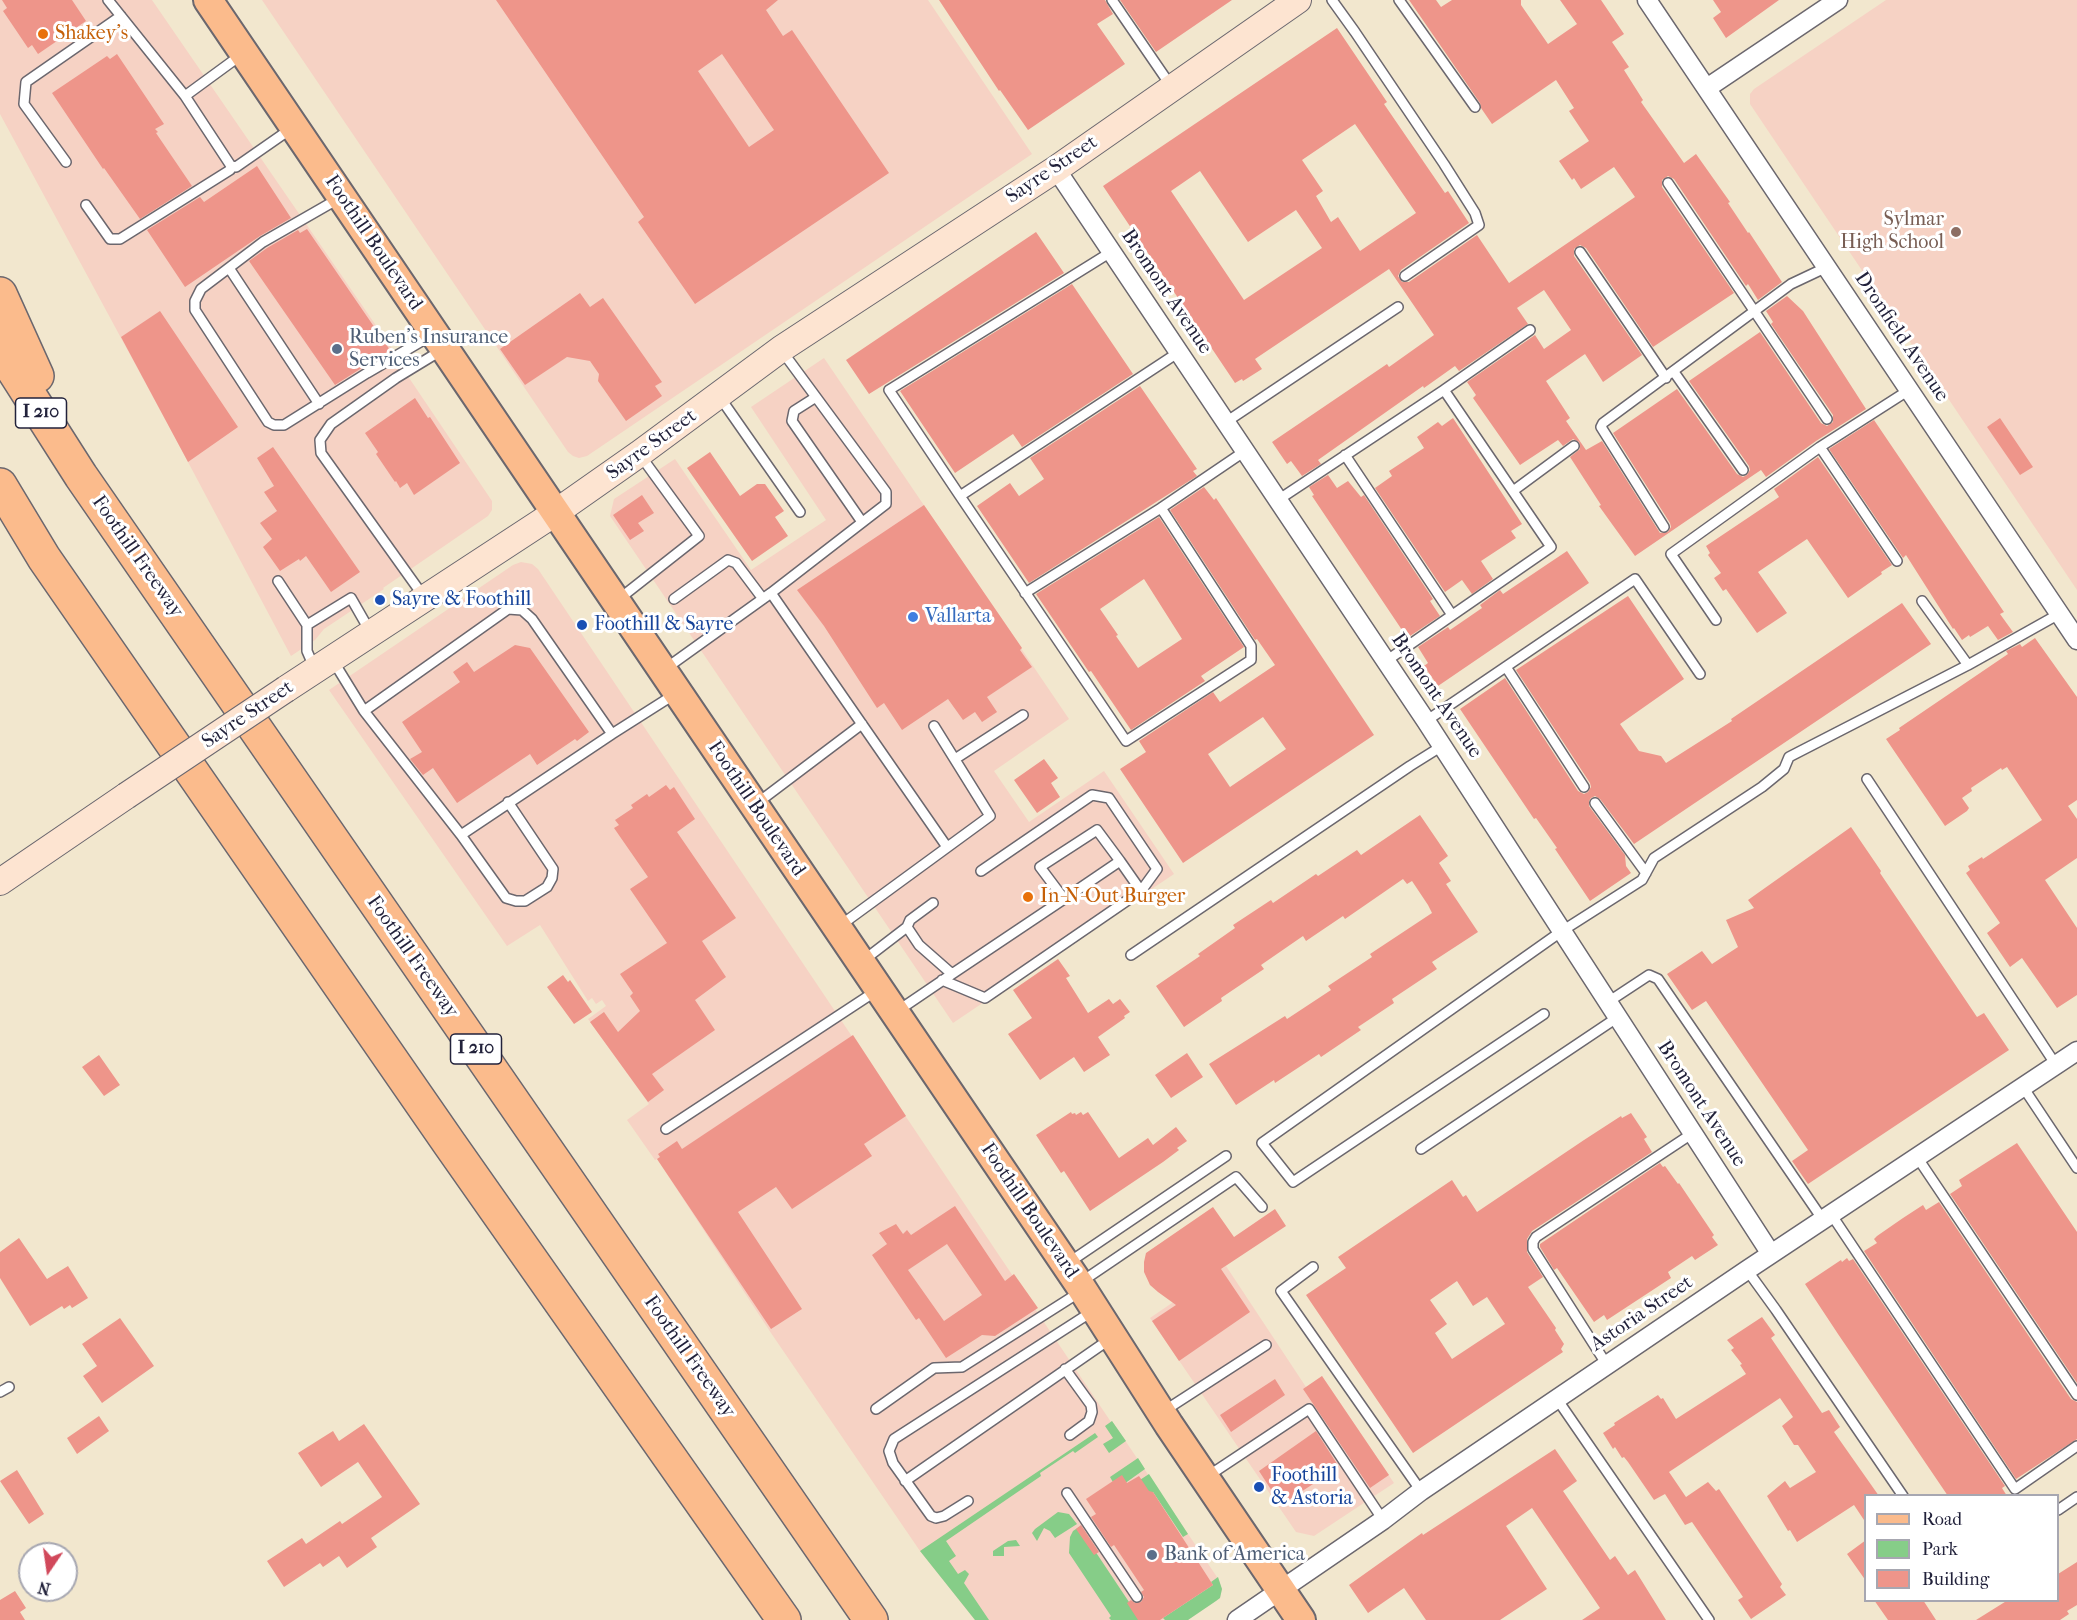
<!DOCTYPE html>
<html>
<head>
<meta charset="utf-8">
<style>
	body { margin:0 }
	#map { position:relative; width:2077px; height:1620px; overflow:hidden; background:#f2e7ce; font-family:"IM FELL French Canon",serif }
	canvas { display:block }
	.legend { position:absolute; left:1864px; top:1494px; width:195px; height:108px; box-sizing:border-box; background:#fff; border:2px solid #a7a7b1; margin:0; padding:8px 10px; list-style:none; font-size:18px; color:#22223b }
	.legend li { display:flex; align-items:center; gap:12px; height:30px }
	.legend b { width:30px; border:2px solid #a7a7b1 }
	.north { position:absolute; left:18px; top:1542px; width:60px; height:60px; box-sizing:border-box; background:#fff; border:2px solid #a7a7b1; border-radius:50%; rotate:193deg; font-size:16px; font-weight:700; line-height:24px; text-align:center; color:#22223b }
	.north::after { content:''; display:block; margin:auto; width:21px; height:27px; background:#d1495b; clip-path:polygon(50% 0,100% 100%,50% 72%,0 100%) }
</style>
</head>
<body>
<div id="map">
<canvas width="2077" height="1620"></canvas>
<ul class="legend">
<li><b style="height:8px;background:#fbbb8c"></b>Road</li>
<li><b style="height:16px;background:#86cd88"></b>Park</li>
<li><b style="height:16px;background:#ee958a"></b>Building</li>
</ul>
<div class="north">N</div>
</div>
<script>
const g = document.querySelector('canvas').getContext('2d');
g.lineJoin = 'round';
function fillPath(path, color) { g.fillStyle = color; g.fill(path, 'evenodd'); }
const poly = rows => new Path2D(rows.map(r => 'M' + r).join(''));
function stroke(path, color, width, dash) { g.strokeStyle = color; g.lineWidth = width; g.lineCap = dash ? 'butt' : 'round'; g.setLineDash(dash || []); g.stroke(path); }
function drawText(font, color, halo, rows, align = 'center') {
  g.font = font + ' "IM FELL French Canon",serif'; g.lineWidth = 6; g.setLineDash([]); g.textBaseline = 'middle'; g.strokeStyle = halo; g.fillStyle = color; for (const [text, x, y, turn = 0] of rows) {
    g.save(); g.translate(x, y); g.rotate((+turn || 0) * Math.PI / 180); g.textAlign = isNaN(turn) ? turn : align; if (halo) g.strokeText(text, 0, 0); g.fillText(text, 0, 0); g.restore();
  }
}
fillPath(poly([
	[0,0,152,0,399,359,397,360,492,501,492,510,488,516,383,588,384,589,324,629,315,640,291,656,188,462,0,114],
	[262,0,928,0,1032,154,587,456,579,458,573,456,568,452],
	[1886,0,2077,0,2077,590,1750,104,1750,94,1754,89],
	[824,358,1069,719,994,771,1029,822,1104,771,1174,874,953,1023,610,516,614,499,675,459,751,570,826,520,751,407],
	[521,562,532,564,538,569,1111,1422,1112,1421,1219,1580,1222,1589,1220,1598,1188,1620,975,1620,920,1551,771,1333,657,1159,655,1160,627,1120,649,1104,588,1019,606,1006,602,1000,596,1004,592,998,588,1001,540,925,507,946,329,690,513,565],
	[1226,1266,1306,1387,1322,1376,1394,1483,1314,1536,1296,1532,1150,1318]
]), '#f6d2c4');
fillPath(poly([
	[1112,1421,1126,1441,1109,1453,1103,1444,1113,1438,1105,1426],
	[1095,1433,1098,1437,1075,1453,1073,1451,1040,1473,1041,1476,946,1541,956,1556,949,1561,958,1574,965,1570,969,1574,964,1583,989,1620,975,1620,920,1551],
	[1138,1458,1145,1469,1117,1489,1110,1477],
	[1149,1474,1188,1534,1183,1537,1153,1492,1120,1493],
	[1058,1512,1069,1514,1077,1524,1055,1538,1050,1531,1044,1528,1037,1541,1032,1533,1035,1529],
	[1079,1527,1141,1620,1111,1620,1109,1618,1111,1616,1069,1553,1070,1537,1073,1531],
	[1016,1540,1020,1546,1004,1547,1004,1556,993,1556,993,1551,1008,1541],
	[1218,1577,1222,1589,1220,1598,1216,1601,1188,1620,1165,1620,1163,1618,1213,1585,1211,1582]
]), '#86cd88');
fillPath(poly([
	[2,0,72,0,86,21,38,54,32,45,28,48,3,11,7,8],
	[496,0,778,0,766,10,783,36,792,30,889,173,695,304,638,222,644,217],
	[722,54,774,130,749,147,698,71],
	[939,0,1105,0,1113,14,1097,24,1125,64,1028,130,1000,90,999,91],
	[1120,0,1232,0,1156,52],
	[1409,0,1436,0,1441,7,1452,0,1521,0,1521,5,1548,44,1577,24,1560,0,1601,0,1624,34,1612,42,1629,67,1624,70,1643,100,1641,102,1684,163,1696,154,1730,202,1728,203,1748,233,1749,232,1782,282,1758,300,1748,284,1746,286,1674,179,1668,176,1662,180,1662,187,1734,293,1653,347,1586,248,1580,245,1574,249,1574,256,1642,355,1603,382,1585,354,1546,381,1570,418,1566,421,1586,450,1602,441,1660,533,1668,532,1671,527,1670,523,1613,433,1677,389,1737,474,1743,477,1747,475,1750,470,1749,466,1689,381,1760,332,1821,423,1827,426,1833,422,1833,415,1771,324,1773,322,1766,311,1787,296,1803,311,1866,409,1816,441,1766,477,1761,470,1755,474,1635,556,1599,506,1601,505,1570,457,1580,449,1579,442,1573,439,1563,446,1558,440,1520,465,1473,398,1476,395,1467,382,1535,335,1544,349,1571,330,1544,290,1517,308,1528,324,1459,371,1455,366,1424,388,1423,386,1318,460,1321,464,1302,476,1291,461,1287,464,1272,442,1387,364,1389,367,1434,335,1389,269,1255,359,1262,369,1243,381,1242,379,1235,383,1103,186,1337,28,1387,102,1384,104,1445,193,1448,191,1469,223,1401,270,1398,276,1402,282,1409,282,1477,235,1509,283,1635,197,1614,167,1581,189,1574,178,1572,180,1559,161,1589,141,1569,111,1574,108,1556,80,1492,124,1481,108,1480,103],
	[1355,124,1416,213,1360,251,1338,217,1331,222,1316,196,1323,191,1302,160],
	[1200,171,1248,242,1296,210,1322,248,1244,300,1171,191],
	[1713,0,1779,0,1726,38,1713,18,1721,12],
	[117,54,164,124,155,129,158,132,156,133,192,186,140,219,104,168,103,169,52,93,107,56,110,59],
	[257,166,291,218,260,236,185,287,147,230,200,197,204,202],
	[307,229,390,350,335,385,249,261,267,248,298,230,300,233],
	[1036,232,1064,273,869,394,846,360],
	[1072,284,1133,374,1022,447,1013,434,955,473,900,391],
	[580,293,590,307,603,298,662,382,655,386,662,396,626,421,598,381,599,374,590,361,567,357,525,385,500,349],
	[160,311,238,427,188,462,121,337],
	[1140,386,1197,469,1193,471,1197,476,1029,583,977,506,1010,483,1019,496,1044,479,1030,458],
	[415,398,428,418,430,417,460,463,414,495,407,483,400,488,396,481,395,482,376,454,378,452,365,433],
	[1453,418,1522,524,1511,531,1516,538,1481,561,1493,579,1472,594,1462,580,1445,592,1375,488,1392,476,1389,471,1424,448,1417,437,1438,422,1442,426],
	[2000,418,2033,467,2020,475,1987,427],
	[1874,420,2004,612,2000,614,2013,632,1998,640,1988,626,1970,637,1969,635,1962,640,1954,628,1953,629,1906,555,1903,558,1829,449],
	[273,447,360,572,331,592,306,556,300,561,299,559,280,571,263,547,272,539,260,523,277,511,264,492,274,486,257,458],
	[710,452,740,496,757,484,765,484,784,511,775,517,788,536,752,561,687,468],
	[1818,457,1892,565,1881,572,1882,574,1848,598,1807,539,1758,572,1787,613,1757,633,1726,589,1723,591,1714,578,1721,573,1708,555,1710,553,1706,546,1779,497,1774,489],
	[1328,475,1337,488,1348,481,1361,497,1364,495,1433,599,1430,601,1440,616,1410,636,1405,628,1402,630,1312,496,1314,495,1309,487],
	[1204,487,1214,500,1216,498,1374,735,1183,863,1120,769,1146,752,1139,741,1213,692,1220,702,1275,665,1257,639,1255,640,1170,510],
	[1263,717,1286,749,1230,787,1208,754],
	[642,495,654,513,638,523,644,531,630,540,613,515],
	[924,505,1022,648,1020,650,1032,667,987,697,997,712,982,722,975,712,963,720,948,699,902,730,884,703,877,708,824,626,797,590],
	[1159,517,1244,647,1201,676,1205,681,1131,730,1091,671,1089,672,1036,594],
	[1144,579,1182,639,1138,668,1116,636,1118,635,1100,609],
	[1567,551,1589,583,1438,686,1424,666,1428,663,1418,647,1448,627,1450,630,1482,608,1480,605,1500,590,1503,594],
	[1628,596,1684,679,1620,724,1639,751,1661,756,1666,763,1732,721,1731,719,1902,603,1931,644,1634,844,1600,799,1595,796,1591,798,1589,801,1589,806,1625,855,1626,866,1631,873,1590,901,1555,849,1557,848,1536,818,1534,819,1460,709,1505,678,1578,791,1584,794,1588,792,1591,787,1590,783,1516,670],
	[2035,638,2077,697,2077,800,2068,806,2077,819,2077,858,2045,880,2077,928,2077,995,2057,1008,2022,958,2010,967,1987,933,2000,923,1966,873,1970,870,1968,866,1982,857,1983,859,2042,820,2007,767,2002,770,2001,768,1971,788,1972,791,1962,798,1969,808,1967,811,1945,826,1886,739,1900,730,1899,728,2008,654,2006,651,2020,644,2022,647],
	[515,645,530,648,589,732,577,741,575,739,537,765,530,754,457,803,433,768,423,775,410,759,422,752,402,722,460,682,453,672,467,662,474,672],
	[1044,759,1058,778,1051,783,1060,797,1037,813,1014,780],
	[666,785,670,790,674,787,695,819,677,832,736,918,702,941,726,977,695,1000,715,1030,652,1074,664,1090,648,1102,590,1022,604,1012,618,1032,640,1011,630,996,633,993,620,974,667,943,630,889,648,877,614,828,619,825,615,820,633,808,631,805,647,794,649,797],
	[1420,815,1448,856,1439,863,1451,881,1446,884,1478,932,1432,962,1437,969,1392,999,1394,1003,1358,1027,1361,1030,1321,1057,1319,1054,1275,1083,1274,1080,1236,1105,1209,1064,1285,1016,1287,1019,1331,990,1328,986,1372,957,1370,954,1432,913,1428,905,1412,881,1407,884,1403,879,1345,919,1343,916,1306,941,1303,936,1261,965,1264,969,1221,998,1222,1001,1184,1027,1156,986,1200,956,1198,954,1235,928,1233,925,1271,900,1273,903,1316,874,1318,876,1357,850,1361,855],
	[1851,827,1881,871,1880,873,1977,1017,1984,1013,2009,1050,1808,1184,1792,1161,1808,1150,1706,1001,1692,1010,1667,974,1702,951,1712,964,1738,947,1726,920,1754,908,1748,900],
	[1058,959,1070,976,1066,978,1088,1013,1109,999,1113,1004,1120,999,1130,1012,1124,1016,1125,1018,1098,1037,1110,1055,1084,1072,1074,1057,1040,1080,1008,1034,1032,1018,1013,990],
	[563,975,568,982,570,980,592,1012,574,1024,547,987],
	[853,1035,906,1116,864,1144,872,1156,792,1209,776,1187,738,1212,802,1309,771,1329,657,1159,660,1157,658,1154,677,1141,682,1149],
	[1187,1053,1203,1077,1171,1098,1155,1075],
	[99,1055,120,1085,104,1096,82,1067],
	[1071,1112,1072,1114,1075,1113,1076,1115,1081,1112,1083,1115,1088,1112,1119,1158,1148,1138,1153,1145,1176,1127,1187,1141,1177,1148,1179,1150,1163,1162,1090,1211,1064,1171,1061,1173,1036,1135],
	[1631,1113,1647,1137,1644,1139,1652,1152,1532,1231,1527,1239,1527,1252,1543,1277,1528,1287,1556,1328,1555,1330,1564,1344,1561,1349,1563,1352,1413,1453,1306,1295,1346,1268,1338,1257,1452,1180,1463,1197,1466,1195,1477,1212,1584,1140,1621,1116,1622,1118],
	[1457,1281,1473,1306,1487,1297,1505,1324,1452,1359,1435,1333,1447,1324,1430,1300],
	[2017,1143,2077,1232,2077,1383,1950,1194,1962,1186,1959,1180],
	[1660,1163,1663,1167,1665,1166,1678,1184,1679,1183,1714,1235,1712,1237,1718,1245,1695,1260,1692,1256,1668,1272,1671,1278,1607,1320,1604,1315,1594,1322,1557,1268,1554,1270,1540,1247,1540,1244],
	[1939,1202,2071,1399,2077,1402,2077,1439,2016,1479,1864,1251,1877,1243,1874,1239,1877,1236,1903,1218,1923,1205,1926,1210],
	[955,1206,1005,1281,1014,1274,1038,1308,995,1336,982,1335,946,1358,919,1318,916,1320,872,1255,887,1244,879,1233,896,1224,903,1234,907,1230,911,1235],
	[947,1244,982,1295,944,1321,908,1270],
	[1213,1207,1234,1237,1275,1209,1286,1226,1221,1269,1250,1312,1179,1361,1152,1321,1176,1305,1158,1292,1150,1285,1144,1272,1144,1262,1146,1253],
	[19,1238,47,1279,68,1266,88,1298,72,1308,70,1305,64,1309,62,1306,30,1326,0,1278,0,1252],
	[1847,1258,1849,1261,1853,1259,2005,1486,2002,1488,2007,1496,1948,1496,1838,1334,1805,1284,1841,1260,1842,1262],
	[1762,1317,1775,1335,1771,1338,1822,1413,1829,1410,1840,1427,1834,1432,1879,1496,1866,1496,1866,1523,1854,1505,1797,1542,1790,1530,1788,1531,1767,1496,1785,1481,1790,1488,1816,1472,1798,1445,1794,1445,1782,1426,1793,1417,1780,1398,1669,1472,1686,1497,1708,1482,1716,1491,1719,1489,1782,1584,1780,1587,1786,1595,1751,1619,1738,1600,1743,1597,1692,1522,1685,1525,1665,1494,1654,1500,1628,1462,1624,1457,1622,1458,1615,1447,1613,1449,1603,1433,1615,1425,1614,1423,1658,1395,1661,1399,1663,1398,1676,1419,1746,1374,1740,1365,1742,1364,1731,1350,1734,1348,1727,1340],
	[120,1318,154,1366,102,1403,83,1376,97,1366,82,1344],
	[1322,1376,1389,1475,1370,1488,1303,1389],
	[1275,1379,1285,1395,1231,1432,1220,1415],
	[99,1416,109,1431,77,1454,67,1438],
	[364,1424,420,1504,371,1538,377,1547,347,1568,339,1556,323,1567,320,1563,284,1587,267,1561,302,1538,306,1544,340,1521,342,1524,382,1497,358,1462,321,1487,298,1453,333,1431,339,1441],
	[1316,1431,1339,1467,1281,1505,1259,1471],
	[1555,1449,1577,1481,1563,1491,1610,1560,1615,1556,1628,1575,1635,1570,1666,1620,1582,1620,1600,1608,1532,1508,1506,1526,1547,1589,1500,1620,1426,1620,1404,1588,1368,1613,1349,1585,1422,1533,1423,1535],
	[17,1470,44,1514,29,1524,0,1481],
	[1122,1475,1127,1483,1139,1476,1149,1491,1153,1492,1213,1585,1160,1620,1138,1620,1127,1603,1131,1600,1135,1603,1141,1602,1144,1597,1141,1592,1144,1590,1114,1545,1111,1547,1091,1517,1096,1514,1086,1499],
	[1081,1525,1099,1552,1094,1555,1076,1529],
	[1866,1540,1866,1581,1847,1554],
	[2077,1562,2077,1605,2067,1611,2069,1614,2060,1620,1976,1620,2008,1600,2058,1600,2058,1574],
	[15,1591,26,1608,20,1612,25,1620,0,1620,0,1600],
	[1874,1600,1923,1600,1936,1620,1888,1620]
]), '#ee958a');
const lane = poly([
	[108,0,185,96,241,55],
	[1112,0,1171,86],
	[1332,0,1355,32,1444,164,1475,213,1479,225,1405,276],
	[1399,0,1475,107],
	[185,96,231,166,236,167,292,128],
	[66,162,24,104,26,82,121,16],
	[1668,183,1827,419],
	[338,199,263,242,201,289,195,301,195,310,268,422,274,425,284,425,367,373,432,335],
	[86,205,110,239,120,239,230,170,231,166],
	[1580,252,1666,378],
	[229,268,319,404],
	[1179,352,960,496,1126,741,1251,660,1251,646,1161,508,1245,451],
	[1674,372,1743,470],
	[1444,390,1530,330],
	[719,396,800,512],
	[816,397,794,411,792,421,862,522],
	[1226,422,1398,307],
	[1820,447,1897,561],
	[1345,455,1452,615],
	[1513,491,1574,446],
	[960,496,889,390,1111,252],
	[1278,500,1444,390,1551,547,1386,661],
	[1664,527,1601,427,1603,423,1791,284,1827,267],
	[278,581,307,625],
	[771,593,947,847],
	[1025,593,1161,508],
	[424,597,321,453,320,440,331,424,396,378,442,350],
	[619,599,699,536,640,455],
	[674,599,728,560,736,563,763,599],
	[1716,620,1671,554,1820,447,1909,390],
	[332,659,364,711,508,609,522,610,532,619,612,734,675,694],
	[1968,665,2059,614],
	[314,667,307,651,307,625,351,598,371,633],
	[1506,667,1584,787],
	[665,669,771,593,886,504,886,492,782,351],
	[364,711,461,835,506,898,516,901,525,901,547,887,552,878,553,869,508,802],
	[1426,721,1635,579,1700,674],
	[955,759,1023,715],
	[1867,779,2056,1065],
	[1595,803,1646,873],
	[756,804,862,724],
	[461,835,612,734],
	[1120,861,1141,891],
	[841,925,990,816,934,726],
	[907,927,919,945,952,974],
	[1131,955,1410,766,1442,746],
	[864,960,907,927,910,920,933,903],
	[942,980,985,998,1141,891,1157,869,1109,798,1092,795,981,871],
	[1608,1002,1649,975,1658,979,1823,1220],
	[896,1012,952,974,1064,899,1120,861,1097,830,1040,867,1064,899],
	[1544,1014,1293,1182,1262,1143,1562,931,1642,880,1654,858,1762,787,1784,769,1789,757,1968,665,1922,601],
	[2023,1087,2077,1168],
	[666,1129,876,991],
	[1421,1149,1618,1017],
	[1917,1157,2077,1395],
	[1831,1214,2015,1489,2077,1446],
	[1068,1263,1226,1156],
	[1313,1267,1281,1291,1421,1491],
	[1747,1270,1776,1310,1903,1496],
	[1081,1282,1236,1177,1262,1207],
	[1607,1365,1533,1249,1533,1242,1536,1237,1693,1133],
	[1065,1369,1091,1405,1092,1412,1089,1421,1070,1435],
	[0,1392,9,1387],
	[1557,1399,1709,1620],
	[876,1409,934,1368,962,1367,1080,1292],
	[1164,1411,1266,1345],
	[1208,1476,1309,1409,1383,1520],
	[905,1481,1110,1339],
	[1067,1493,1137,1597],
	[968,1501,944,1516,936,1518,931,1516,893,1463,889,1451,894,1439,1093,1311],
	[2058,1510,2077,1497]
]);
const street = poly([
	[1647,0,2077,640],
	[1707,88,1838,0],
	[1056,169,1426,721,1771,1254],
	[1237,1620,1383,1520,1421,1491,1747,1270,2077,1051]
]);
const secondary = poly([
	[286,689,555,513,639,454,781,349,1056,169,1298,0],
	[0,882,126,796]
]);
const primary = poly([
	[208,0,1079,1284,1169,1425,1301,1620]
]);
const highway = poly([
	[0,294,37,376],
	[0,349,81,476,871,1620],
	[0,485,44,558,449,1143,784,1620]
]);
stroke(lane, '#6b676e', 12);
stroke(street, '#6b676e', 21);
stroke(secondary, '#6b676e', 28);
stroke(primary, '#6b676e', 32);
stroke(highway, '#6b676e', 36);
stroke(lane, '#fff', 9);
stroke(street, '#fff', 18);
stroke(secondary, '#fde4d1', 26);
stroke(primary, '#fbbb8c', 28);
stroke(highway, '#fbbb8c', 33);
const secondaryBridge = poly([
	[126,796,286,689]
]);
stroke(secondaryBridge, '#6b676e', 28, []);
stroke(secondaryBridge, '#fde4d1', 26);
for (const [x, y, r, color] of [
	[43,34,6,"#e8710a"],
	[1956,232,6,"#8d6e63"],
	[337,349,6,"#5c6f8a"],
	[380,600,6,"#1a4fb4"],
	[913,617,6,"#3f7fe0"],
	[582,625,6,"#1a4fb4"],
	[1028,897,6,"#e8710a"],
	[1259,1487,6,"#1a4fb4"],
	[1152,1555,6,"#5c6f8a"]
]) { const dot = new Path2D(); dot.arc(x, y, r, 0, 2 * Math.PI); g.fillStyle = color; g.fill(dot); stroke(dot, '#fff', 2); }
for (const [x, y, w] of [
	[41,413,51],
	[476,1049,51]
]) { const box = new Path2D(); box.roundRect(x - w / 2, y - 15, w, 30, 4.5); g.fillStyle = '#fff'; g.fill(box); stroke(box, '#22223b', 1.5); }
drawText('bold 18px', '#22223b', null, [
	["I 210",41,413],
	["I 210",476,1049]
]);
drawText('20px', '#c56008', '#fff', [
	["Shakey's",55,34],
	["In-N-Out Burger",1040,897]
], 'left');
drawText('20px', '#22223b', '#fff', [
	["Sayre Street",1052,170,-34],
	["Foothill Boulevard",373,243,56],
	["Bromont Avenue",1166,292,56],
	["Dronfield Avenue",1901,337,56],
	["Sayre Street",652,445,-36],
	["Foothill Freeway",137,557,55],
	["Bromont Avenue",1436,696,56],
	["Sayre Street",248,715,-34],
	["Foothill Boulevard",756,809,56],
	["Foothill Freeway",412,957,55],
	["Bromont Avenue",1701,1104,57],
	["Foothill Boulevard",1029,1211,56],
	["Astoria Street",1642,1314,-34],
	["Foothill Freeway",689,1357,55]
]);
drawText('20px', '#785e54', '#fff', [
	["Sylmar",1944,220],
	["High School",1944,243]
], 'right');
drawText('20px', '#4e5e75', '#fff', [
	["Ruben's Insurance",349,338],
	["Services",349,361],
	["Bank of America",1164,1555]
], 'left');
drawText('20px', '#164399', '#fff', [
	["Sayre & Foothill",392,600],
	["Foothill & Sayre",594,625],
	["Foothill",1271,1476],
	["& Astoria",1271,1499]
], 'left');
drawText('20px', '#366cbe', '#fff', [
	["Vallarta",925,617]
], 'left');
</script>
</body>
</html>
